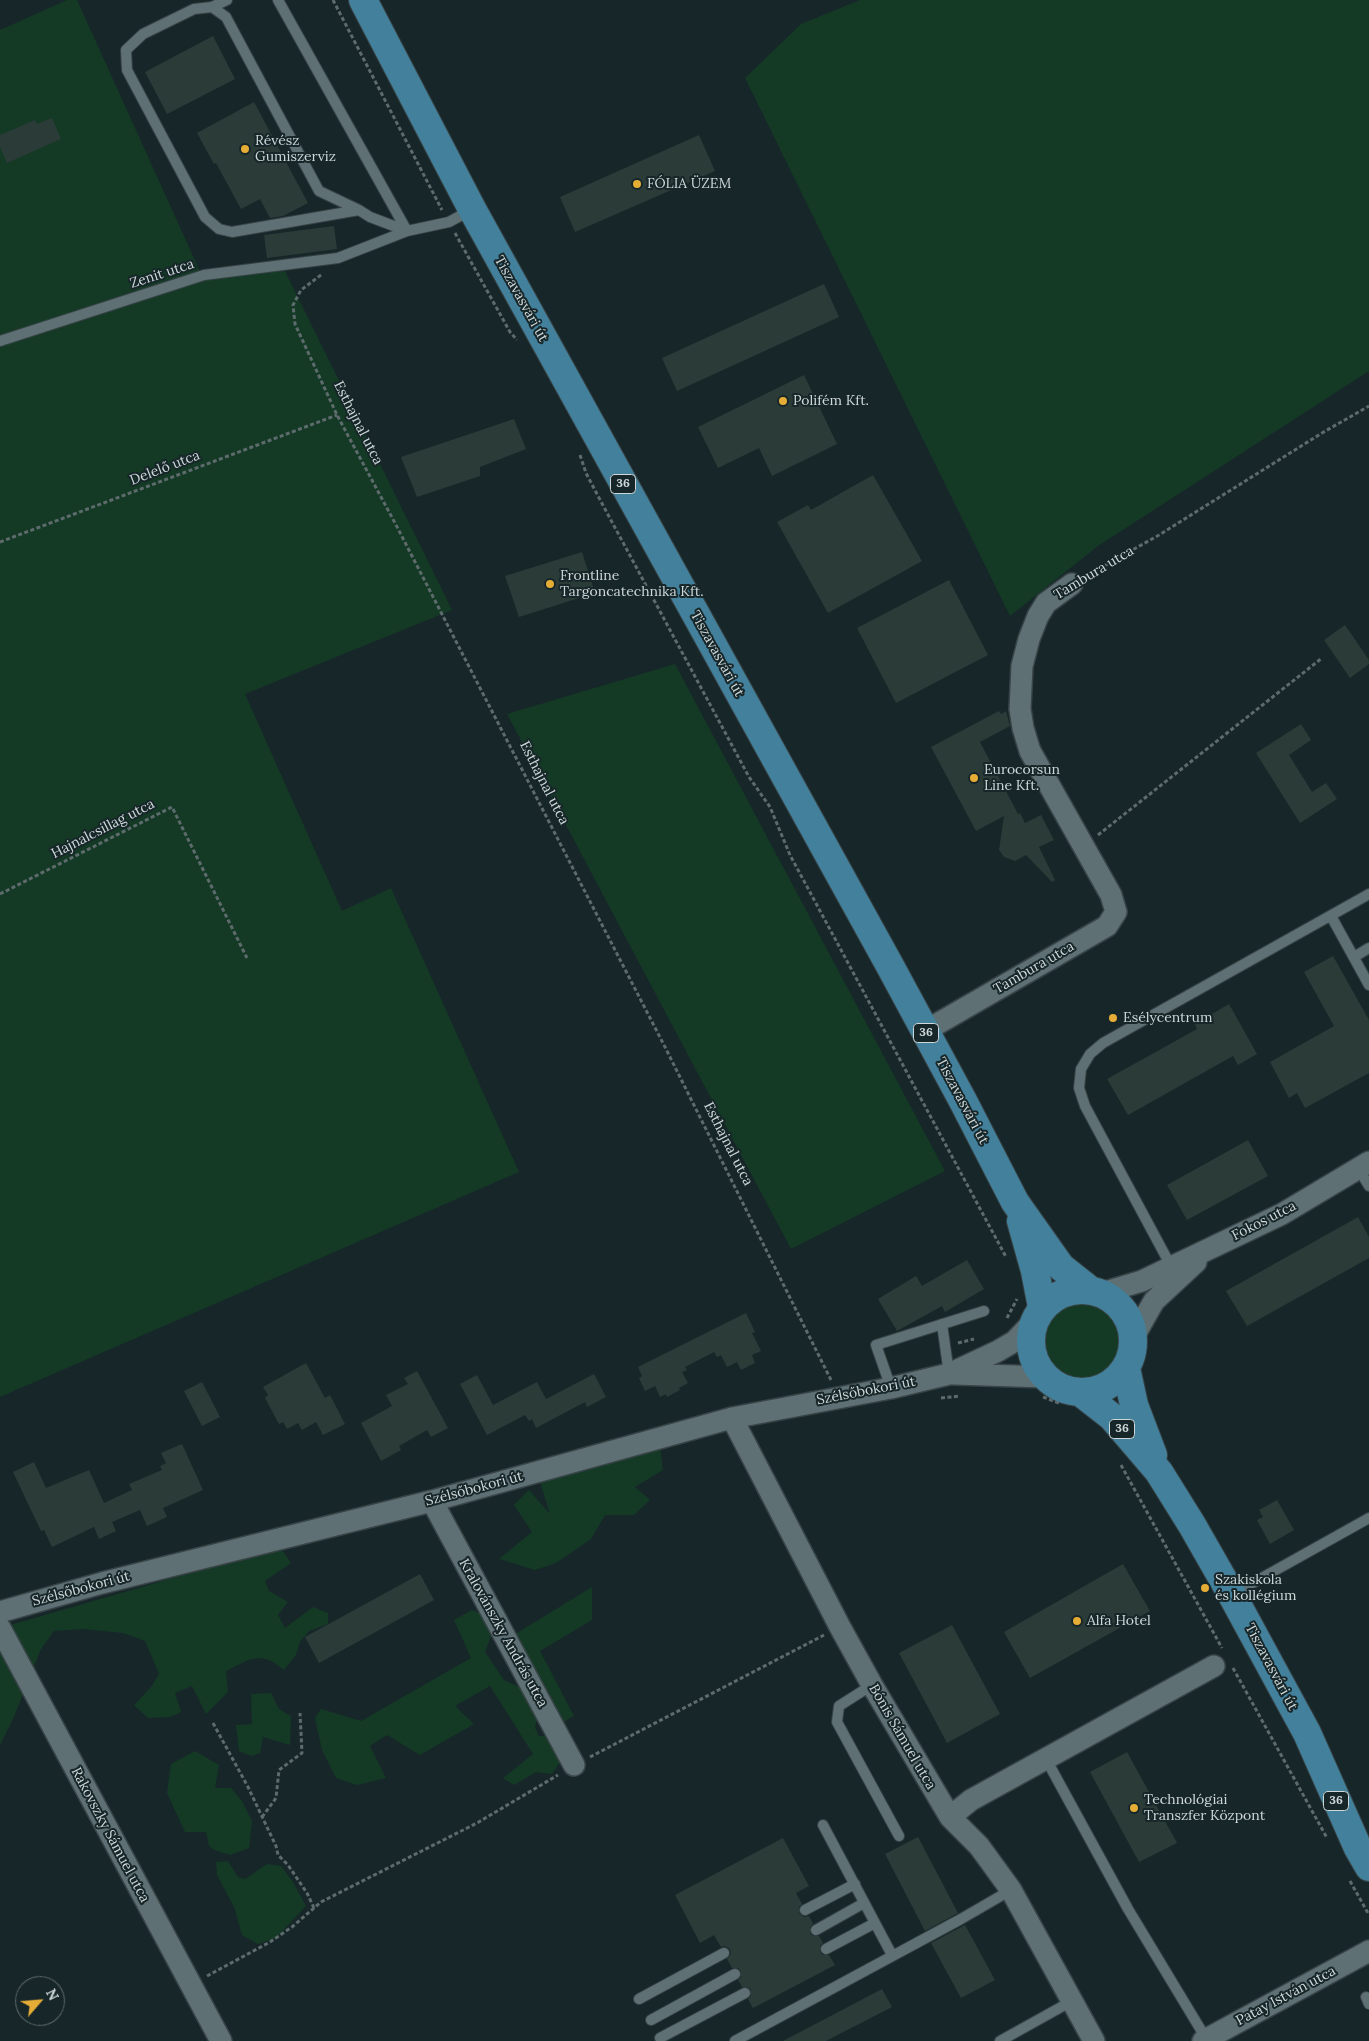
<!DOCTYPE html>
<html>
<head>
<meta charset="utf-8">
<style>
	body { margin:0 }
	#map { position:relative; width:1369px; height:2041px; overflow:hidden; background:#172629; font-family:Lora,serif }
	canvas { display:block }
	.north { position:absolute; left:15px; top:1976px; width:50px; height:50px; box-sizing:border-box; background:#172629; border:1px solid #606d6f; border-radius:50%; rotate:63deg; font-size:14px; font-weight:700; line-height:20px; text-align:center; color:#ced8d9 }
	.north::after { content:''; display:block; margin:auto; width:18px; height:22px; background:#e6ad36; clip-path:polygon(50% 0,100% 100%,50% 72%,0 100%) }
</style>
</head>
<body>
<div id="map">
<canvas width="1369" height="2041"></canvas>
<div class="north">N</div>
</div>
<script>
const g = document.querySelector('canvas').getContext('2d');
g.lineJoin = 'round';
function fillPath(path, color) { g.fillStyle = color; g.fill(path, 'evenodd'); }
const poly = rows => new Path2D(rows.map(r => 'M' + r).join(''));
function stroke(path, color, width, dash) { g.strokeStyle = color; g.lineWidth = width; g.lineCap = dash ? 'butt' : 'round'; g.setLineDash(dash || []); g.stroke(path); }
function drawText(font, color, halo, rows, align = 'center') {
  g.font = font + ' Lora,serif'; g.lineWidth = 4; g.setLineDash([]); g.textBaseline = 'middle'; g.strokeStyle = halo; g.fillStyle = color; for (const [text, x, y, turn = 0] of rows) {
    g.save(); g.translate(x, y); g.rotate((+turn || 0) * Math.PI / 180); g.textAlign = isNaN(turn) ? turn : align; if (halo) g.strokeText(text, 0, 0); g.fillText(text, 0, 0); g.restore();
  }
}
fillPath(poly([
	[67,0,77,0,203,278,284,269,452,610,245,694,342,911,391,888,519,1172,0,1397,0,30],
	[860,0,1369,0,1369,371,1098,546,1010,616,745,78,801,24],
	[675,664,945,1171,791,1249,507,714],
	'1041 1341a41 41 0 1 1 82 0a41 41 0 1 1-82 0Z',
	[660,1447,663,1470,635,1487,650,1500,634,1515,605,1515,591,1539,556,1563,535,1570,499,1559,532,1532,514,1505,529,1490,550,1514,539,1479],
	[280,1547,291,1563,265,1581,269,1591,288,1602,278,1615,285,1628,313,1607,328,1613,328,1624,309,1631,300,1642,296,1655,284,1670,270,1660,259,1658,248,1660,226,1671,228,1692,206,1714,192,1686,175,1693,181,1712,170,1717,148,1718,134,1705,151,1687,159,1674,145,1641,123,1633,82,1629,54,1631,41,1649,13,1719,0,1745,0,1628],
	[592,1587,592,1620,540,1651,574,1716,560,1724,512,1636],
	[472,1610,497,1620,485,1652,504,1680,530,1692,539,1708,535,1728,539,1736,559,1736,568,1751,552,1774,536,1772,514,1785,503,1778,533,1754,490,1686,455,1706,474,1724,420,1755,387,1735,370,1746,386,1778,357,1785,336,1778,322,1750,315,1718,321,1709,361,1721,471,1658,454,1620],
	[271,1693,279,1709,291,1716,290,1745,263,1737,260,1753,251,1756,239,1751,236,1725,252,1724,251,1694],
	[195,1751,219,1765,215,1788,231,1788,242,1801,252,1821,249,1848,230,1855,214,1850,209,1846,206,1832,185,1832,167,1793,169,1778,171,1764],
	[228,1861,238,1877,245,1879,267,1864,281,1866,293,1882,306,1906,276,1938,258,1944,242,1935,234,1907,217,1875,216,1862]
]), '#143a26');
fillPath(poly([
	[213,36,235,79,167,114,145,72],
	[254,102,308,203,283,216,270,218,260,199,241,209,216,163,214,164,197,133],
	[52,118,61,139,7,163,0,147,0,135,35,120,37,124],
	[699,135,715,171,575,232,560,197],
	[334,226,337,249,267,258,264,235],
	[824,284,839,317,677,391,662,358],
	[804,375,837,444,772,476,759,448,718,468,698,427],
	[514,419,526,449,480,467,480,476,417,497,401,457],
	[873,475,922,561,828,613,777,522,808,505,811,510],
	[582,552,595,593,519,617,505,576],
	[949,580,988,655,896,703,857,628],
	[1345,625,1369,660,1369,664,1350,678,1324,640],
	[999,711,1001,714,1006,711,1010,726,980,742,1018,814,1020,813,1025,823,1041,815,1054,840,1039,847,1055,880,1052,882,1026,855,1015,861,1004,857,999,850,1004,816,976,831,931,747],
	[1301,724,1311,740,1289,755,1312,792,1326,783,1337,799,1300,823,1256,753],
	[1333,956,1369,1020,1369,1073,1305,1108,1297,1093,1289,1098,1270,1062,1334,1026,1304,972],
	[1229,1004,1257,1054,1238,1065,1233,1056,1128,1115,1107,1079,1197,1029,1195,1024],
	[1248,1140,1268,1176,1187,1220,1167,1185],
	[1358,1217,1369,1237,1369,1258,1247,1326,1226,1291],
	[967,1260,984,1289,945,1312,942,1306,897,1331,878,1299,916,1276,922,1286],
	[746,1313,755,1332,752,1333,761,1351,752,1355,755,1363,741,1370,737,1362,727,1367,721,1355,717,1357,714,1352,685,1367,687,1370,682,1372,688,1383,679,1388,680,1390,667,1397,666,1394,660,1397,655,1386,645,1391,639,1378,642,1376,638,1367],
	[306,1363,325,1398,330,1395,345,1424,323,1435,316,1422,302,1430,298,1423,287,1429,283,1422,279,1424,265,1398,268,1395,263,1387],
	[417,1371,448,1428,431,1437,427,1430,399,1446,401,1450,381,1461,361,1423,392,1406,386,1395,408,1384,404,1378],
	[594,1374,606,1397,587,1407,585,1402,536,1428,532,1419,529,1421,525,1415,487,1435,460,1384,477,1375,493,1405,537,1382,546,1399],
	[202,1382,220,1417,202,1426,184,1391],
	[182,1444,203,1490,163,1508,167,1517,147,1526,140,1510,112,1522,116,1531,99,1539,94,1527,52,1547,44,1530,41,1531,13,1472,34,1462,46,1488,89,1470,104,1503,132,1490,129,1484,162,1470,160,1466,166,1463,161,1453],
	[1277,1500,1294,1530,1270,1544,1257,1520,1263,1517,1259,1510],
	[1123,1564,1150,1611,1030,1678,1004,1632],
	[420,1574,434,1600,319,1663,305,1637],
	[952,1625,1000,1714,947,1743,899,1653],
	[1127,1752,1177,1843,1139,1862,1090,1772],
	[918,1837,958,1913,925,1931,885,1854],
	[783,1838,809,1886,796,1893,802,1904,799,1907,799,1913,804,1917,809,1916,813,1924,810,1927,810,1933,813,1936,819,1936,823,1943,820,1946,820,1952,823,1955,829,1955,835,1965,753,2008,748,1999,751,1996,751,1990,748,1987,742,1987,738,1980,741,1977,741,1971,738,1968,732,1968,727,1959,731,1954,730,1949,725,1946,721,1947,714,1935,700,1943,675,1895],
	[965,1925,995,1980,961,1998,931,1943],
	[882,1989,892,2007,826,2041,783,2041]
]), '#2b3b38');
const service = poly([
	[212,7,227,0],
	[359,210,232,232,219,229,205,217,127,70,126,50,143,34,194,9,212,7,226,17,319,191,359,210,370,217,407,231,449,222,471,210],
	[0,341,204,275,338,258,407,231,278,0],
	[1331,916,1369,985],
	[1354,957,1369,948],
	[1358,1168,1369,1186],
	[1172,1268,1085,1106,1079,1088,1081,1069,1090,1054,1103,1043,1369,894],
	[942,1324,949,1374],
	[891,1388,876,1345,984,1311],
	[1233,1594,1369,1518],
	[872,1685,839,1706,837,1722,899,1836],
	[1046,1759,1128,1909,1207,2040],
	[823,1825,892,1955],
	[805,1910,855,1884],
	[816,1930,864,1903],
	[826,1949,875,1923],
	[1366,1997,1369,2004],
	[639,1999,724,1953],
	[651,2020,735,1974],
	[660,2038,745,1993],
	[735,2041,961,1919,1011,1890],
	[1000,2041,1072,2001]
]);
const minor = poly([
	[925,1031,1107,926,1116,912,1111,895,1030,751,1023,728,1020,709,1022,666,1029,639,1038,616,1046,603,1072,584],
	[1102,1293,1142,1281,1282,1214,1369,1162],
	[1133,1338,1154,1301,1196,1262],
	[954,1374,1045,1377],
	[732,1418,840,1627,872,1685,950,1817,979,1846,1011,1890,1094,2041],
	[432,1501,574,1765],
	[0,1612,102,1583,432,1501,732,1418,891,1388,949,1374,998,1351,1015,1341,1033,1322],
	[0,1628,221,2041],
	[950,1817,971,1800,1214,1666],
	[1203,2041,1369,1951]
]);
const primary = poly([
	[363,0,472,209,889,964,963,1101,1015,1202,1061,1267,1090,1290],
	[1021,1221,1035,1271,1042,1307],
	'1031 1341a51 51 0 1 1 102 0a51 51 0 1 1-102 0Z',
	[1126,1368,1134,1405,1153,1455],
	[1080,1392,1112,1417,1159,1472,1192,1525,1232,1595,1307,1733,1358,1848,1369,1867]
]);
stroke(service, '#374346', 12);
stroke(minor, '#374346', 24);
stroke(primary, '#374346', 30);
stroke(poly([
	[333,0,442,210],
	[455,233,510,332,517,340],
	[321,275,301,290,293,305,295,324,337,415,395,523,665,1047,831,1380],
	[580,455,586,473,598,496,749,777,770,807,790,855,1006,1257],
	[0,542,337,415],
	[1088,575,1159,535,1322,433,1369,406],
	[1098,835,1322,658],
	[0,894,172,807,247,958],
	[1007,1318,1017,1299],
	[958,1343,974,1339],
	[1043,1397,1061,1404],
	[941,1398,960,1396],
	[1121,1465,1222,1648],
	[1233,1668,1327,1838],
	[213,1723,248,1787,276,1846,278,1855,288,1865,307,1893,314,1908],
	[590,1757,824,1635],
	[262,1817,276,1798,279,1770,302,1753,300,1713],
	[1350,1881,1369,1915],
	[207,1976,270,1942,292,1927,321,1902,477,1823,558,1775]
]), '#5e6b6d', 3, [4, 2.5]);
stroke(service, '#5e7073', 10);
stroke(minor, '#5e7073', 21);
stroke(primary, '#42809c', 28);
for (const [x, y, r, color] of [
	[245,149,5,"#e6ad36"],
	[637,184,5,"#e6ad36"],
	[783,401,5,"#e6ad36"],
	[550,584,5,"#e6ad36"],
	[974,778,5,"#e6ad36"],
	[1113,1018,5,"#e6ad36"],
	[1205,1588,5,"#e6ad36"],
	[1077,1621,5,"#e6ad36"],
	[1134,1808,5,"#e6ad36"]
]) { const dot = new Path2D(); dot.arc(x, y, r, 0, 2 * Math.PI); g.fillStyle = color; g.fill(dot); stroke(dot, '#172629', 2); }
for (const [x, y, w] of [
	[623,484,25],
	[926,1033,25],
	[1122,1429,25],
	[1336,1801,25]
]) { const box = new Path2D(); box.roundRect(x - w / 2, y - 9.5, w, 19, 4); g.fillStyle = '#172629'; g.fill(box); stroke(box, '#ced8d9', 1); }
drawText('bold 12px', '#ced8d9', null, [
	["36",623,484],
	["36",926,1033],
	["36",1122,1429],
	["36",1336,1801]
]);
drawText('14px', '#ced8d9', '#172629', [
	["Révész",255,141],
	["Gumiszerviz",255,157],
	["FÓLIA ÜZEM",647,184],
	["Polifém Kft.",793,401],
	["Frontline",560,576],
	["Targoncatechnika Kft.",560,592],
	["Eurocorsun",984,770],
	["Line Kft.",984,786],
	["Esélycentrum",1123,1018],
	["Szakiskola",1215,1580],
	["és kollégium",1215,1596],
	["Alfa Hotel",1087,1621],
	["Technológiai",1144,1800],
	["Transzfer Központ",1144,1816]
], 'left');
drawText('14px', '#ced8d9', '#172629', [
	["Zenit utca",162,274,-18],
	["Tiszavasvári út",521,299,61],
	["Esthajnal utca",358,423,63],
	["Delelő utca",165,468,-21],
	["Tambura utca",1094,573,-31],
	["Tiszavasvári út",717,654,61],
	["Esthajnal utca",544,783,63],
	["Hajnalcsillag utca",103,829,-27],
	["Tambura utca",1034,968,-30],
	["Tiszavasvári út",962,1101,62],
	["Esthajnal utca",728,1144,63],
	["Fokos utca",1264,1221,-27],
	["Szélsőbokori út",866,1391,-11],
	["Szélsőbokori út",474,1489,-15],
	["Szélsőbokori út",81,1589,-15],
	["Kralovánszky András utca",503,1633,61],
	["Tiszavasvári út",1271,1667,62],
	["Bónis Sámuel utca",902,1737,60],
	["Rakovszky Sámuel utca",110,1835,62],
	["Patay István utca",1286,1996,-28]
]);
</script>
</body>
</html>
